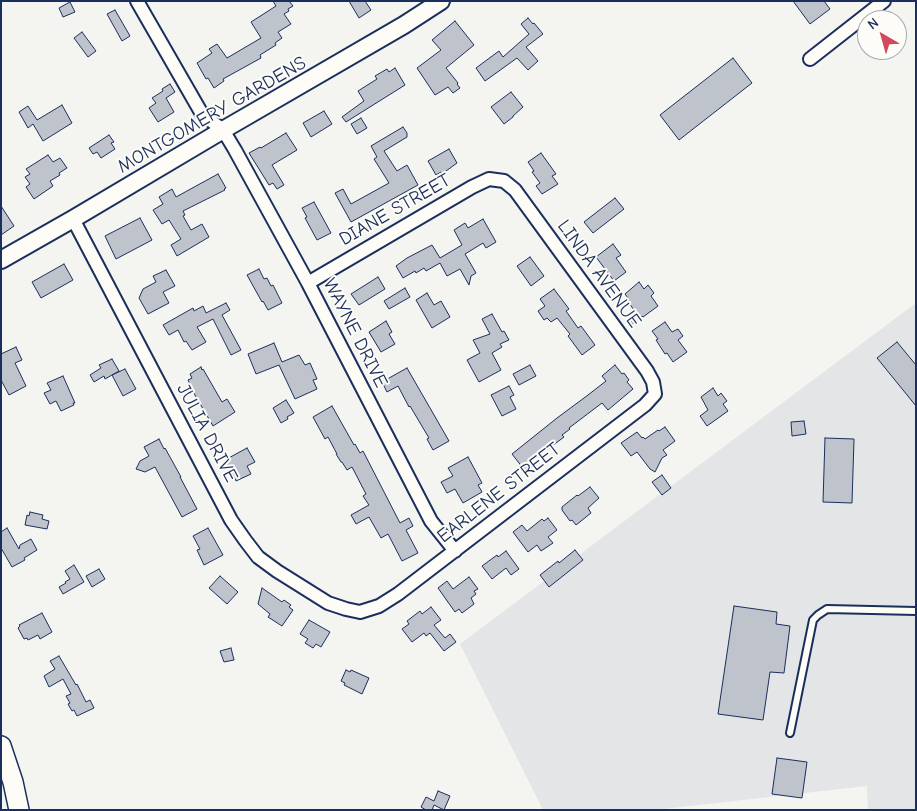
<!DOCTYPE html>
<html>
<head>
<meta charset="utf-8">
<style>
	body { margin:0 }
	#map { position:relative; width:917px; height:811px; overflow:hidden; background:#f4f4f1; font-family:"Comic Neue",sans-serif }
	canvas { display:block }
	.frame { position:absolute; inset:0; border:2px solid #1b2f5e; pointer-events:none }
	.north { position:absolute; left:857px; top:10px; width:50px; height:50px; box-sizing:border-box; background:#fdfcf7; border:1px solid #a3aaba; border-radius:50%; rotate:322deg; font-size:14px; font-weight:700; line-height:20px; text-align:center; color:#1b2f5e }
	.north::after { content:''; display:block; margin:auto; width:18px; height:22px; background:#d1495b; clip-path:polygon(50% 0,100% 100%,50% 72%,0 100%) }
</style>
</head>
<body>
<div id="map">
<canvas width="917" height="811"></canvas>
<div class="frame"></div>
<div class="north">N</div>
</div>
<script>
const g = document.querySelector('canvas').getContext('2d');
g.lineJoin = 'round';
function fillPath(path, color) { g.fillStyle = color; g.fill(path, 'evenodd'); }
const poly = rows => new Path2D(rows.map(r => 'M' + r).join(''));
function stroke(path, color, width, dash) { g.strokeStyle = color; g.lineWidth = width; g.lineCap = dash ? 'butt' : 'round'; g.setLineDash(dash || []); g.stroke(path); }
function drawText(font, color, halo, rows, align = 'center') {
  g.font = font + ' "Comic Neue",sans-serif'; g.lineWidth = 4; g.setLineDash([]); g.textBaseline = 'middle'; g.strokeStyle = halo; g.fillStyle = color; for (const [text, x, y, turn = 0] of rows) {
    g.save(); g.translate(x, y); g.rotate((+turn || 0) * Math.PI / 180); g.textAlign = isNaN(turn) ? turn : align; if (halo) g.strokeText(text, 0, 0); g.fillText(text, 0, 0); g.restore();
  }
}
fillPath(poly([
	[916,303,916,810,868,810,867,786,654,810,543,810,460,644]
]), '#e4e5e6');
const building = poly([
	[273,1,289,1,293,6,288,9,289,11,284,14,291,24,278,32,282,38,275,43,276,45,260,55,261,58,223,79,224,81,214,88,208,78,206,79,197,63,212,53,209,49,217,44,227,58,261,38,251,22,276,6,273,1],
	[349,1,365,1,371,10,359,18,349,1],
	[793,1,824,1,830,9,810,24,793,1],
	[70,2,75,12,63,17,59,8,70,2],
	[115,10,130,36,122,41,107,14,115,10],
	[528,18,533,24,534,23,543,34,526,47,538,61,528,70,517,58,485,81,476,68,499,51,503,57,529,34,521,24,528,18],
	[455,21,474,45,446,68,458,83,457,84,460,88,453,93,448,87,435,95,417,68,441,50,432,40,455,21],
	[82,32,96,51,88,57,74,38,82,32],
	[733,58,752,83,679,140,660,115,733,58],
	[395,68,405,85,346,122,342,117,364,101,358,91,377,79,375,76,387,69,389,72,395,68],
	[170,84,175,92,166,98,174,112,158,122,149,108,156,103,152,98,163,91,162,89,170,84],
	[511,92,523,107,513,116,513,117,504,124,491,107,511,92],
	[62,105,72,123,43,141,33,124,28,128,19,112,28,106,37,120,62,105],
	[324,111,332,124,311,137,303,123,324,111],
	[361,118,367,128,357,134,351,124,361,118],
	[403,127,407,133,407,137,384,151,397,171,407,165,418,185,351,222,335,193,343,189,351,204,389,183,374,159,377,157,371,146,403,127],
	[286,133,297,150,272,165,284,185,277,189,273,183,269,185,249,153,260,147,261,148,286,133],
	[109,135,114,142,111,143,115,149,101,158,97,152,93,154,89,148,109,135],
	[449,149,457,163,442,174,441,172,436,175,428,161,449,149],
	[541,153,556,174,552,176,558,184,542,194,536,186,540,183,532,172,534,171,528,162,541,153],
	[48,155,53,162,60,158,67,168,59,173,60,175,50,181,53,186,34,199,26,187,30,184,25,177,30,174,26,169,48,155],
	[218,174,226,188,224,189,225,190,183,211,185,215,183,216,191,230,202,224,209,237,177,256,171,245,181,239,169,220,162,224,153,210,163,204,159,197,172,189,176,197,218,174],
	[615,198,624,209,593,233,584,222,615,198],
	[314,202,331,233,317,240,305,218,307,217,302,208,314,202],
	[1,206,14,226,1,235,1,206],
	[140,218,152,240,116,259,105,236,140,218],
	[483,219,496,242,486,248,483,243,465,254,476,273,471,276,469,285,460,269,447,276,440,263,426,271,424,268,416,273,415,271,403,278,396,266,407,258,432,245,440,258,462,245,454,230,465,223,468,228,483,219],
	[613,244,621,255,616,258,626,272,614,281,596,257,613,244],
	[530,257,544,276,531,286,517,266,530,257],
	[64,264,73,280,41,298,32,282,64,264],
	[259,269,264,279,267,278,271,286,273,285,282,303,268,310,263,301,262,302,247,275,259,269],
	[166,270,175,286,163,292,169,303,148,314,139,298,143,289,156,282,153,276,166,270],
	[378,277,385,289,359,305,351,294,378,277],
	[639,282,644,289,648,285,654,293,651,296,658,306,643,317,642,316,633,324,627,316,634,310,626,299,628,298,625,294,639,282],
	[405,288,410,297,389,309,384,301,405,288],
	[554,289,569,309,566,311,578,328,581,326,595,345,582,355,568,336,570,334,557,318,551,322,547,318,544,320,538,311,545,306,540,299,554,289],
	[427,293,434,305,441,301,450,317,432,328,416,300,427,293],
	[226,303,230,310,222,315,241,350,231,355,213,319,197,327,206,342,192,350,186,341,184,342,178,330,169,335,163,325,193,308,194,311,203,306,206,313,226,303],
	[492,314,502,332,504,331,509,340,500,344,502,347,492,353,501,370,479,382,467,360,480,353,473,340,490,334,482,319,492,314],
	[386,321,392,332,389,334,395,344,381,352,369,332,386,321],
	[665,322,672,332,678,329,683,336,678,340,687,352,673,362,667,353,665,354,656,340,658,339,652,331,665,322],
	[897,342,916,365,916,406,877,358,897,342],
	[274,343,282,362,299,355,305,365,310,363,317,379,313,380,317,389,295,399,279,365,256,374,248,354,274,343],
	[16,347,22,360,15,363,26,386,9,395,1,380,1,354,16,347],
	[112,359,119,371,105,379,104,376,94,382,90,375,101,368,99,365,112,359],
	[530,365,536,376,519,385,513,374,530,365],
	[615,365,622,374,624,373,629,380,627,382,633,389,608,410,602,403,569,428,570,429,562,435,564,437,548,449,546,447,529,461,533,466,526,472,512,454,557,418,588,395,606,381,602,376,615,365],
	[201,367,202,370,203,369,222,402,227,399,235,412,213,426,192,390,193,390,188,380,192,378,190,374,201,367],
	[407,368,449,441,433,450,427,439,429,438,410,406,409,407,398,386,387,392,382,382,407,368],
	[125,369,136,389,123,396,112,375,125,369],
	[63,376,75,403,73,403,74,405,61,411,56,401,50,404,44,393,51,390,47,383,63,376],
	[509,386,514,395,510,397,516,409,502,416,491,395,509,386],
	[713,388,718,396,721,393,727,401,723,404,728,411,707,426,700,416,708,410,701,397,713,388],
	[286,400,294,413,287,417,288,419,281,423,273,408,286,400],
	[332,406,354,445,355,444,360,453,363,451,400,523,409,518,413,526,406,530,418,553,402,561,388,534,381,538,369,517,356,524,351,515,369,505,363,496,366,494,352,467,347,470,342,462,341,462,336,454,337,454,328,437,325,439,313,417,332,406],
	[804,421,806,434,792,436,791,422,804,421],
	[665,427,675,441,663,450,667,455,662,458,655,472,650,469,637,452,631,456,621,443,637,432,642,438,643,437,645,439,658,430,659,431,665,427],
	[825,438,854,439,852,503,823,502,825,438],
	[159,439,164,449,165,448,181,477,180,477,197,509,182,517,155,467,145,472,136,469,140,461,149,456,144,447,159,439],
	[247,448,255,462,247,466,251,474,236,481,232,472,229,473,225,465,227,464,225,460,247,448],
	[468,457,482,483,478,485,482,492,463,503,455,489,447,493,441,482,453,476,448,468,468,457],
	[662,475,671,488,662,495,652,482,662,475],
	[590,487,599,498,588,508,591,513,576,525,572,520,570,521,562,510,562,507,577,495,578,496,590,487],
	[30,512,43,515,42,519,49,521,47,529,25,525,27,515,29,516,30,512],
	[548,518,557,530,548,537,553,543,541,551,537,545,528,552,513,532,522,525,527,531,542,519,544,521,548,518],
	[7,528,19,549,20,545,31,539,37,550,24,558,25,560,12,567,1,548,1,532,7,528],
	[208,528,223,555,204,565,197,550,200,549,193,536,208,528],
	[575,550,583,560,549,587,540,575,558,561,559,563,575,550],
	[506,551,519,569,511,575,506,568,492,579,482,566,497,555,498,557,506,551],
	[74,565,84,582,63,594,59,587,66,583,65,582,70,579,65,571,74,565],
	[99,569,105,579,92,587,86,576,99,569],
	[220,576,238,592,227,604,209,588,220,576],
	[469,577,478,589,474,591,476,594,471,598,474,604,462,613,459,609,455,612,438,588,447,581,453,589,469,577],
	[262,588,282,602,284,600,291,605,289,607,293,610,282,626,268,617,270,614,258,604,262,588],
	[734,606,777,612,776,624,790,626,784,673,770,672,763,720,718,714,734,606],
	[431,607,441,620,434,625,445,638,450,634,456,642,444,651,430,633,426,636,424,633,412,642,402,629,409,624,407,621,420,611,422,614,431,607],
	[42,613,52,632,40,639,38,635,28,640,27,638,24,639,18,628,20,626,19,625,42,613],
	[309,620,330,632,321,647,316,644,313,648,305,643,308,639,300,634,309,620],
	[231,648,234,660,224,662,220,651,231,648],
	[59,656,76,685,77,684,86,702,90,700,94,708,77,716,74,710,72,711,68,704,70,703,66,696,71,694,63,679,49,687,44,676,55,669,50,661,59,656],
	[346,670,350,672,351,670,369,678,362,694,344,685,345,683,341,681,346,670],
	[777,758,807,762,802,798,772,794,777,758],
	[438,791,450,796,444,810,434,805,432,810,426,810,421,807,426,797,434,801,438,791]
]);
fillPath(building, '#bfc3cc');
stroke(building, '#1b2f5e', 1);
const service = poly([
	[790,733,813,620,818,615,827,609,916,611]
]);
const minor = poly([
	[137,1,202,114,223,130,235,150,308,283,431,521,455,551],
	[810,59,884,1],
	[73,219,231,520,245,540,258,557,277,571,328,603,346,609,360,612,379,606,398,594,645,405,655,394,653,382,647,371,515,190,504,181,489,179,472,187,308,283]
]);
const tertiary = poly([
	[1,260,73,219,223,130,404,25,441,1]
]);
const secondary = poly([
	[1,746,13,782,19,810]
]);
stroke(service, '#1b2f5e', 10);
stroke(minor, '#1b2f5e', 16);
stroke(tertiary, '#1b2f5e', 20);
stroke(secondary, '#1b2f5e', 22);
stroke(service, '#fdfcf7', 6);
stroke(minor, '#fdfcf7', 12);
stroke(tertiary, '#fdfcf7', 16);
stroke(secondary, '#fdfcf7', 19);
drawText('19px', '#1b2f5e', '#fdfcf7', [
	["MONTGOMERY GARDENS",212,115,-30],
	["DIANE STREET",395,210,-30],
	["LINDA AVENUE",599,274,54],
	["WAYNE DRIVE",355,333,63],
	["JULIA DRIVE",207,433,62],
	["EARLENE STREET",499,493,-38]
]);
</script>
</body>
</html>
